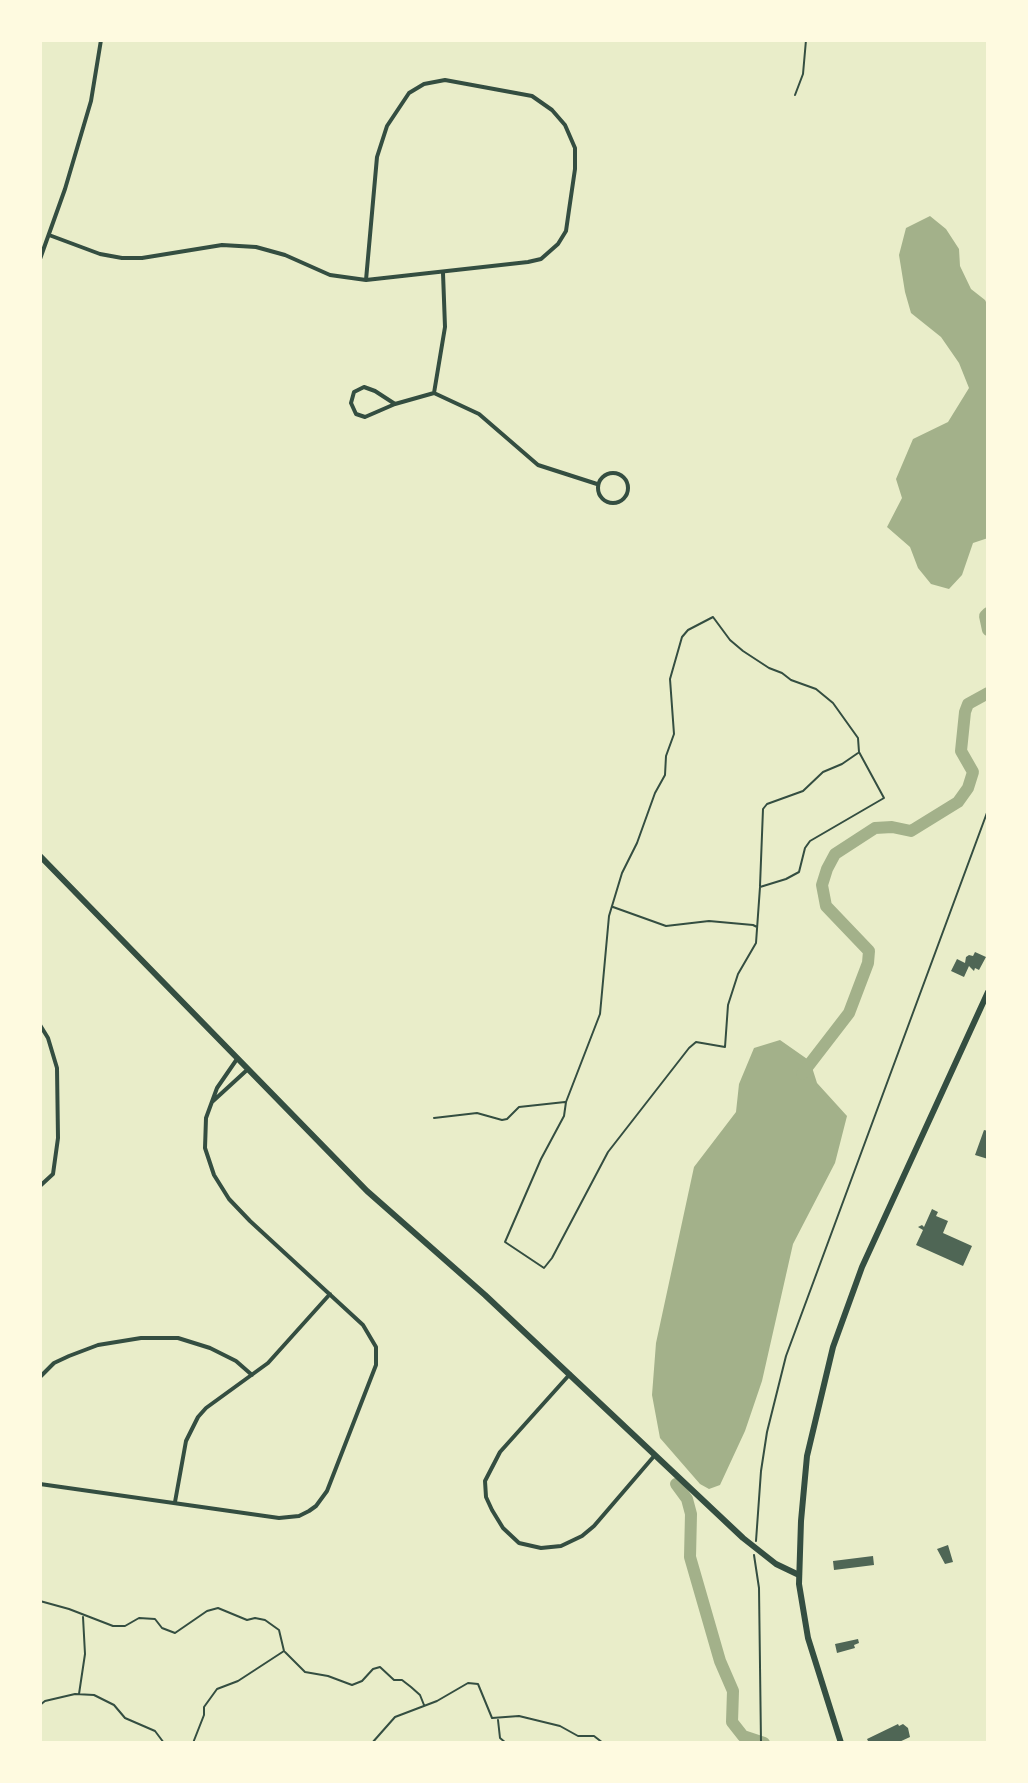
<!DOCTYPE html>
<html>
<head>
<meta charset="utf-8">
<style>
	body { margin:0 }
	#map { position:relative; width:1028px; height:1783px; overflow:hidden; background:#e9edc9; font-family:"Public Sans",sans-serif }
	canvas { display:block }
	.frame { position:absolute; inset:0; border:42px solid #fefae0; pointer-events:none }
</style>
</head>
<body>
<div id="map">
<canvas width="1028" height="1783"></canvas>
<div class="frame"></div>
</div>
<script>
const g = document.querySelector('canvas').getContext('2d');
g.lineJoin = 'round';
function fillPath(path, color) { g.fillStyle = color; g.fill(path, 'evenodd'); }
const poly = rows => new Path2D(rows.map(r => 'M' + r).join(''));
function stroke(path, color, width, dash) { g.strokeStyle = color; g.lineWidth = width; g.lineCap = dash ? 'butt' : 'round'; g.setLineDash(dash || []); g.stroke(path); }
fillPath(poly([
	[930,216,946,229,959,249,960,266,971,289,985,300,988,306,988,538,973,543,962,575,949,589,931,584,918,568,910,547,887,527,902,498,896,479,913,439,948,422,969,388,959,363,941,337,911,313,905,292,899,255,906,228],
	[780,1040,810,1061,817,1083,847,1116,835,1163,793,1244,762,1381,745,1431,720,1485,709,1489,700,1484,660,1438,652,1395,656,1343,694,1167,736,1112,739,1084,754,1048]
]), '#a3b18a');
stroke(poly([
	[988,613,985,616,988,630],
	[802,1074,849,1013,868,963,869,951,826,906,822,885,827,869,835,854,875,828,892,827,911,831,958,802,968,788,973,772,961,751,965,712,968,704,988,693],
	[676,1484,687,1499,691,1514,690,1557,720,1661,733,1691,732,1722,743,1736,764,1743]
]), '#a3b18a', 12);
fillPath(poly([
	[975,952,986,957,979,970,975,968,974,971,969,966,964,977,951,971,957,959,965,963,966,957,969,955,973,956],
	[984,1130,988,1131,988,1159,975,1155],
	[932,1209,938,1212,936,1216,948,1221,943,1233,972,1246,963,1266,916,1245,923,1230,918,1227,922,1225,924,1227],
	[948,1545,953,1562,945,1564,937,1549],
	[873,1556,874,1565,834,1570,833,1561],
	[858,1639,859,1643,854,1645,855,1648,837,1653,835,1644],
	[898,1724,899,1726,903,1724,908,1728,910,1737,897,1743,869,1743,867,1739]
]), '#4f6655');
stroke(poly([
	[713,617,730,640,743,651,769,668,782,673,791,680,816,689,833,703,858,738,859,752,884,798,810,841,805,848,799,872,786,879,760,887,756,943,738,974,728,1005,725,1047,696,1042,689,1048,608,1152,552,1258,544,1268,505,1242,541,1159,564,1116,566,1102,600,1014,609,916,622,873,637,843,655,793,665,775,666,756,674,734,670,679,682,637,688,630,713,617],
	[760,886,763,809,767,804,803,791,823,772,842,764,858,753],
	[613,907,666,926,709,921,753,925,757,927],
	[434,1118,477,1113,502,1120,507,1119,519,1107,565,1102],
	[756,1541,761,1471,767,1432,786,1356,988,810],
	[754,1555,759,1588,761,1743],
	[40,1601,69,1609,113,1626,125,1626,139,1618,155,1619,162,1628,175,1633,207,1611,218,1608,247,1620,255,1618,265,1620,279,1630,284,1651,238,1681,217,1689,204,1707,204,1715,193,1743],
	[285,1652,305,1672,328,1676,352,1685,362,1681,373,1669,380,1667,394,1680,402,1680,411,1687,420,1695,424,1705],
	[79,1694,85,1654,83,1617],
	[40,1705,45,1701,75,1694,94,1695,114,1705,125,1718,155,1731,164,1743],
	[498,1720,500,1738,506,1743],
	[372,1743,395,1717,437,1701,468,1683,478,1684,492,1718,519,1716,560,1726,578,1736,594,1736,603,1743]
]), '#344e41', 2);
stroke(poly([
	[795,95,803,74,806,40]
]), '#344e41', 2);
stroke(poly([
	[49,235,100,254,122,258,142,258,222,245,256,247,285,255,330,275,366,280,377,157,387,126,409,93,424,84,445,80,532,96,552,110,565,125,575,148,575,169,569,210,566,231,558,244,541,259,528,262,366,280],
	[40,259,65,189,91,101,101,40],
	[434,393,445,327,443,273],
	[395,404,375,391,364,387,354,392,351,403,356,414,365,417,395,404,434,393,479,414,538,465,597,484],
	'598 488a15 15 0 1 1 30 0a15 15 0 1 1-30 0Z',
	[40,1025,48,1038,57,1068,58,1138,53,1174,40,1186],
	[212,1102,247,1070],
	[570,1374,500,1452,485,1481,486,1497,492,1510,503,1528,519,1543,541,1548,561,1546,582,1536,594,1526,655,1455],
	[40,1377,54,1363,69,1356,98,1345,141,1338,178,1338,210,1348,236,1361,252,1375],
	[40,1484,279,1518,299,1516,309,1511,316,1506,327,1491,376,1365,376,1347,363,1325,250,1221,229,1199,214,1175,205,1148,206,1118,217,1088,237,1059],
	[175,1502,186,1441,198,1417,206,1408,268,1363,330,1294]
]), '#344e41', 4);
stroke(poly([
	[40,856,367,1191,485,1295,743,1538,776,1564,799,1575]
]), '#344e41', 6);
stroke(poly([
	[841,1743,808,1638,799,1584,801,1521,807,1456,833,1347,862,1267,988,992]
]), '#344e41', 6);
</script>
</body>
</html>
